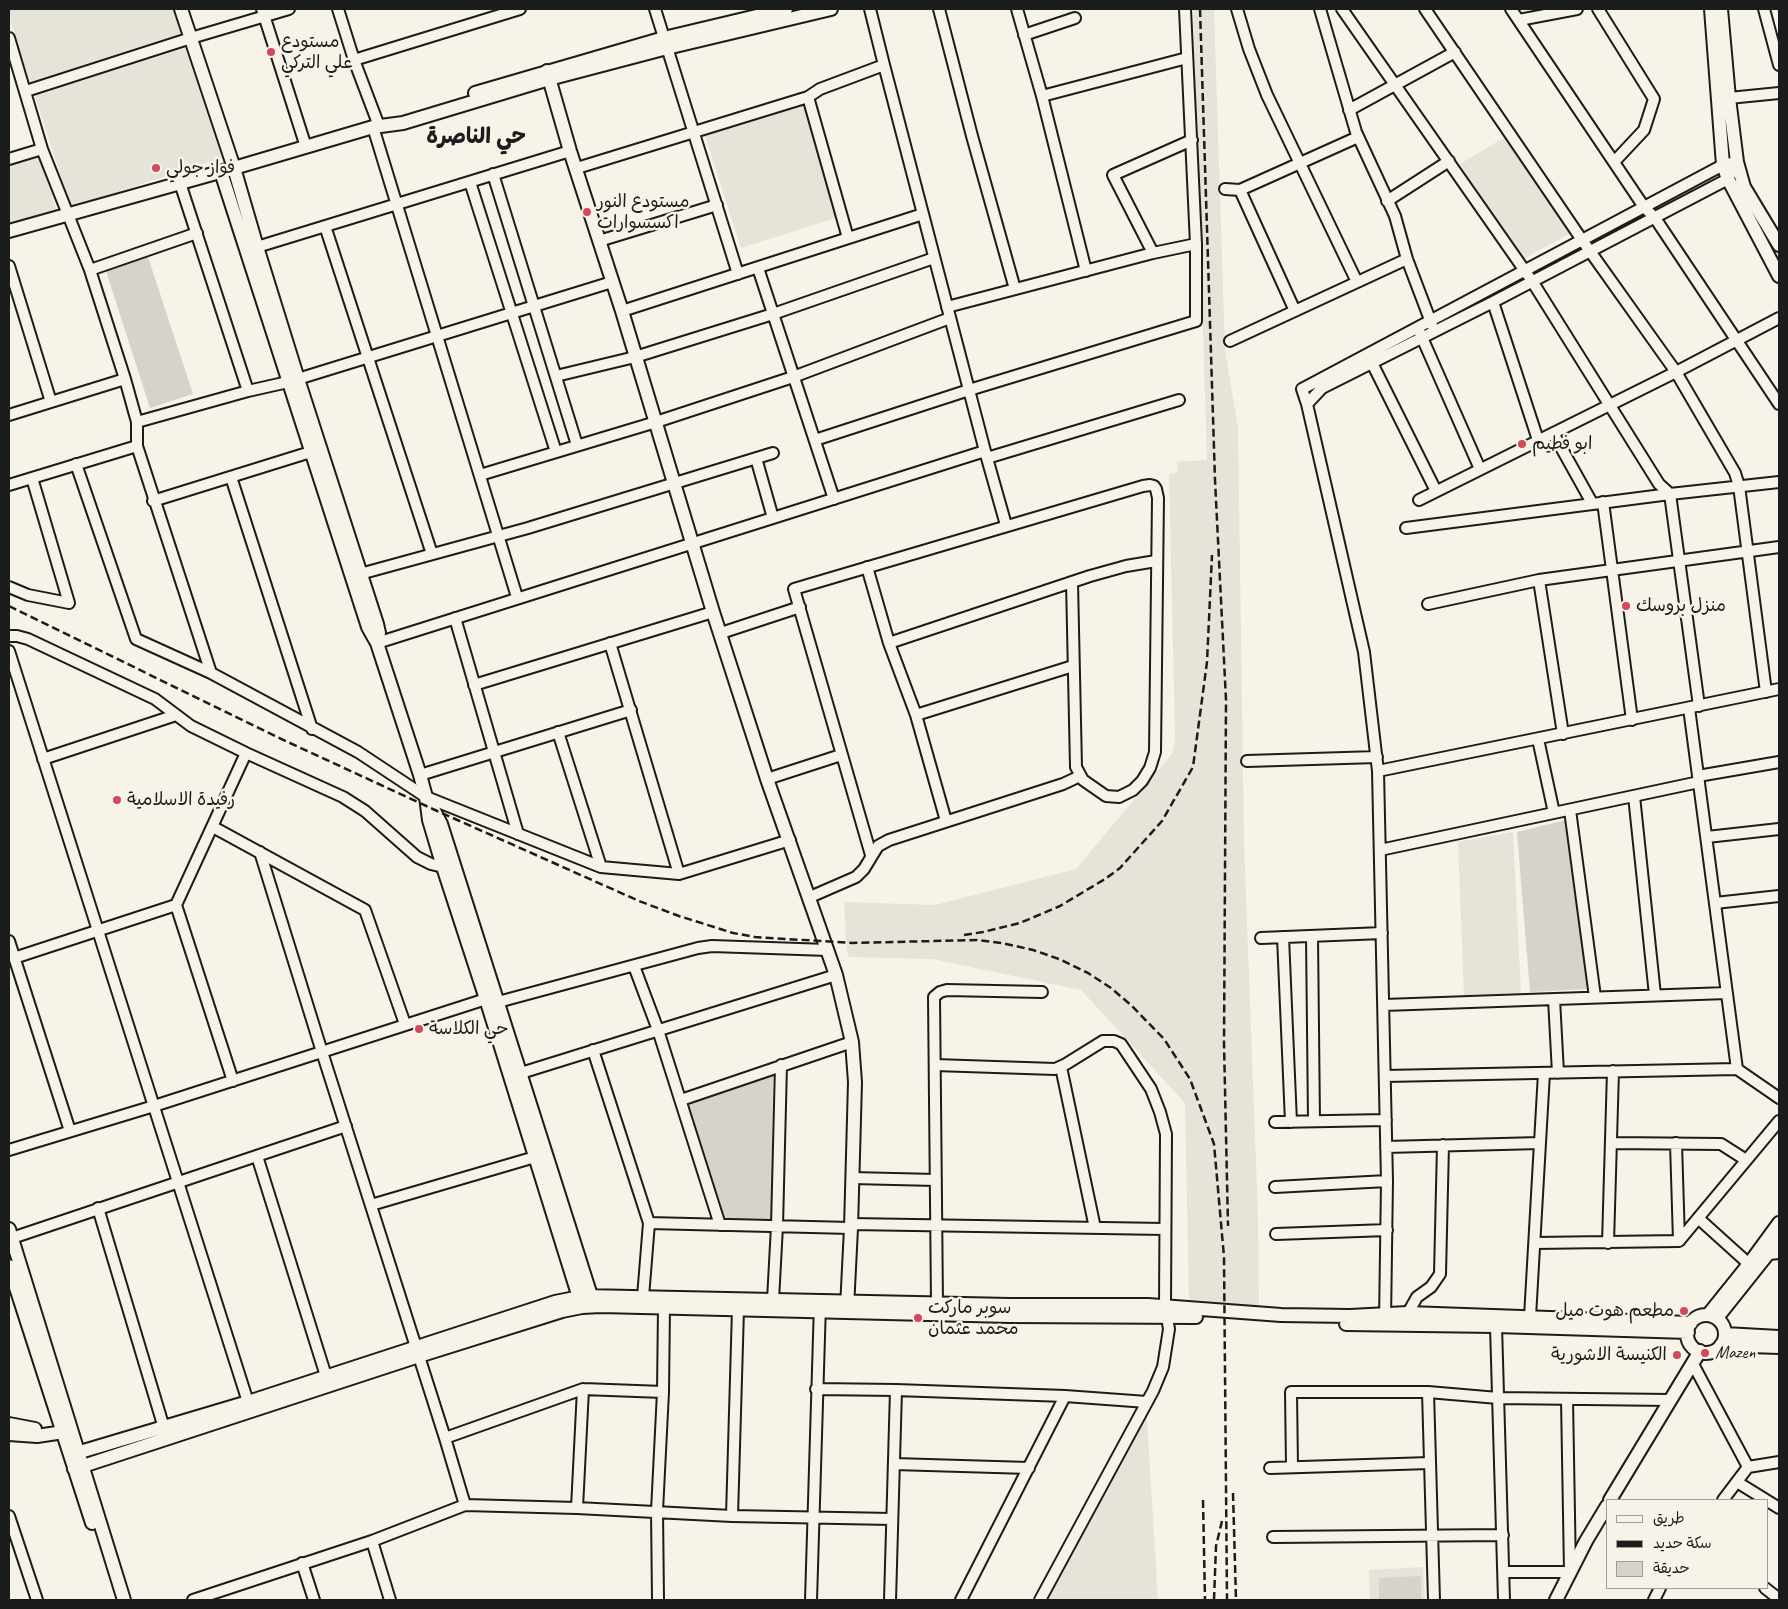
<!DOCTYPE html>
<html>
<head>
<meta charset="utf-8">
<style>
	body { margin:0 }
	#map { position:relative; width:1788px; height:1609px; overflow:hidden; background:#f7f3e8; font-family:Caveat,"Playpen Sans Arabic",sans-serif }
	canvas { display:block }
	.frame { position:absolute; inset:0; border:10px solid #1c1c1c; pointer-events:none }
	.legend { position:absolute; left:1606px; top:1499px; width:162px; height:90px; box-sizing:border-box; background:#f7f3e8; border:1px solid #9f9d96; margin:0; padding:6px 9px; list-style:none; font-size:15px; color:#1c1c1c }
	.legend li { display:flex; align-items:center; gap:10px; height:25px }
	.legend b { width:25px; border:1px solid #9f9d96 }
</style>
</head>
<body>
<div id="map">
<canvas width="1788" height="1609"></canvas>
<div class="frame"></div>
<ul class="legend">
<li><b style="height:6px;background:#f7f3e8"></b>طريق</li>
<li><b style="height:6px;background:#1c1c1c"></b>سكة حديد</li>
<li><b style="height:14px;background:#d7d3cb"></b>حديقة</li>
</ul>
</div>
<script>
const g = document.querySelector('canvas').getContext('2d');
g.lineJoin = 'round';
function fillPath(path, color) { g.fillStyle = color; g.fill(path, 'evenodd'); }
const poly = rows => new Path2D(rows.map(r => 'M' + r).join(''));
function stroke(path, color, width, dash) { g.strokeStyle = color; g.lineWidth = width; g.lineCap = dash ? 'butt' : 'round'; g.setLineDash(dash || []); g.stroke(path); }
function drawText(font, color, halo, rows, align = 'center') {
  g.font = font + ' Caveat,"Playpen Sans Arabic",sans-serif'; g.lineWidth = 5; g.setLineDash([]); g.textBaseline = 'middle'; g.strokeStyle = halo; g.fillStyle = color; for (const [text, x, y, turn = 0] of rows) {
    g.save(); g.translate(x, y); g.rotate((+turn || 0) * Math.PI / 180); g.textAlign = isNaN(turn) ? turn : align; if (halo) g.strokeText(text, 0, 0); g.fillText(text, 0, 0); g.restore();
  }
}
fillPath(poly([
	[9,9,173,9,181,33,30,82,9,17],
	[1193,9,1214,9,1225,350,1238,427,1244,844,1258,1215,1259,1307,1189,1300,1185,1103,1081,990,932,959,848,957,846,937,844,902,935,905,1076,869,1171,755,1173,750,1175,738,1169,474,1178,472,1177,462,1207,460],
	[185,48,222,158,71,207,35,96],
	[805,105,839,217,741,248,705,136],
	[1505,137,1571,233,1523,259,1460,164],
	[39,155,57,211,9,224,9,164],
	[1513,832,1521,993,1464,996,1458,842],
	[1145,1389,1158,1600,1041,1600],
	[1423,1567,1425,1600,1370,1600,1369,1570]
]), '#e6e3d9');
fillPath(poly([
	[148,257,193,394,150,408,106,271],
	[1566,820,1589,989,1530,992,1517,832],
	[773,1074,771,1220,724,1220,687,1103],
	[1421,1576,1421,1599,1379,1600,1379,1578]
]), '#d7d3cb');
const minor = poly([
	[262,9,306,147],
	[338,9,354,60,379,126],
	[655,9,738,274],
	[870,9,884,65,985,451,1006,525],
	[939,9,972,136,1015,289],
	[1017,9,1042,96,1086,271],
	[1237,9,1249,49,1267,95,1357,282],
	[1320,9,1356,132,1395,216,1407,259,1432,325],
	[1342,9,1532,281,1659,484,1670,494,1699,706],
	[1425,9,1582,240,1676,372,1735,473,1739,486,1766,692],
	[1511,9,1644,207,1655,218,1779,404],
	[1598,9,1654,99,1644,130,1614,162],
	[1764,9,1779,65],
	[1519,20,1577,9],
	[1024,35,1075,18],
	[9,38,42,149,90,270,125,379,137,422,137,446,211,673],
	[354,60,520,9],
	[26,91,191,38,289,9],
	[1042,96,1187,58],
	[808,97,848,238],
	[1729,98,1779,93],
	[1349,110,1455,52],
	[373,127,517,597],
	[9,159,42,149],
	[577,168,808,97,820,89,884,65],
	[493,174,577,445],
	[470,182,556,452],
	[180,183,248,391],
	[1225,189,1240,190,1358,137],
	[1240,190,1295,311],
	[1387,201,1449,161],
	[325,226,432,554],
	[599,241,717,205],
	[257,247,570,151],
	[1153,253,1113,175,1192,140],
	[9,266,51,402],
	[758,268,834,499],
	[90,270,197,233],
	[1493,302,1538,440],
	[947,307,1153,253,1196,244],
	[622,311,923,214],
	[1420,333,1480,469],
	[1230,341,1407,259],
	[1372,363,1436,491],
	[556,376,635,357,773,314,934,258],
	[1307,404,1322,388,1493,302,1728,179,1737,162,1723,165,1302,389,1307,404,1364,652,1378,771,1387,1181,1385,1321],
	[9,415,125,379],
	[137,422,248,391,288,382,612,282],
	[1553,433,1592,503],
	[815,440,969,390,1196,321,1196,244,1185,9],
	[756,458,773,518],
	[987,458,1179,400],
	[76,464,136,639,211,673,358,752,426,797,601,867,679,874,790,840],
	[480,475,656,422,793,377,950,318],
	[231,477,312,729],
	[9,485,137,446],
	[1419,500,1676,372,1779,318],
	[153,501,317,450],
	[1603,502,1632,720],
	[1406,528,1670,494,1779,482],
	[867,567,889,643,916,715,946,821],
	[360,574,528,528,773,453],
	[1539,580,1563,734],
	[9,587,28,595,69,603,32,478],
	[1428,604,1539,580,1779,547],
	[455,618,518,834],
	[721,633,800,607],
	[9,636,17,636,28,639,155,699,191,726,246,753,343,797,365,811,417,857,431,864,443,867],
	[377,643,985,451],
	[610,643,679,874],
	[889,643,1090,576,1126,566,1156,561],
	[9,651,248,1402],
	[474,685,713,612],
	[1689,708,1737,1069],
	[916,715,1073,666],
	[558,732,601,867],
	[1538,739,1554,813],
	[43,759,176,715],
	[1247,761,1377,757],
	[1378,771,1779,689],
	[420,775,631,710],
	[1698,776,1779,762],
	[767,779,841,755],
	[1634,796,1655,995],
	[1570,810,1595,997],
	[213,827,365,910,405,1024],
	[1707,837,1779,829],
	[1380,850,1699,782],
	[260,852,322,1052,445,1438,465,1505],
	[871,855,794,589,1143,486,1150,485,1154,486,1156,489,1158,498,1155,752,1150,768,1142,781,1133,790,1119,797,1106,796,1083,780,1076,767,1072,582],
	[810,897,856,877,864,869,878,846,889,840,1063,784,1080,776],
	[1715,903,1779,896],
	[1312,936,1314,1121],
	[1283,937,1291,1122],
	[1261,938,1382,933],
	[9,941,70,1131],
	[14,958,176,905],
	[634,966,658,1030,720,1225],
	[1554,999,1558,1073],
	[1384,1005,1727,993],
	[593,1050,649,1223,643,1297],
	[935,1065,1055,1069,1066,1064,1103,1041,1114,1041,1121,1044,1151,1089,1160,1112,1166,1134,1165,1306,1169,1329,1163,1367,1153,1391,1040,1600],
	[1061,1067,1095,1228],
	[521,1073,836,975],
	[1385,1076,1737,1069,1779,1098],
	[233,1081,176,905,246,753],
	[681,1100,852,1042],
	[1275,1122,1386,1120],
	[1611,1143,1721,1144,1746,1160],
	[1676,1143,1679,1241],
	[1386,1147,1540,1143],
	[9,1150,154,1106,486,999,498,1002,698,948,712,946,828,950],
	[257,1156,326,1376],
	[852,1178,936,1180],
	[1275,1187,1387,1181],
	[371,1205,535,1157],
	[98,1208,164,1428],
	[1698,1218,1749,1264],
	[649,1223,851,1228],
	[851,1224,1165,1229],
	[1276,1234,1387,1230],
	[12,1238,346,1126],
	[1535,1243,1679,1241,1779,1121],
	[1608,1243,1613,1071],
	[1769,1254,1779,1253],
	[773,1300,777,1226,781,1065],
	[937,1303,934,997,940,992,947,990,1042,992],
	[1408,1313,1417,1297,1431,1287,1440,1274,1443,1145],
	[1530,1317,1544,1073],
	[1496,1326,1504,1600],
	[1693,1364,1748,1467,1723,1500],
	[816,1389,896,1390,1065,1396,1147,1402],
	[1428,1392,1434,1600],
	[445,1438,583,1389,663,1392],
	[894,1464,1029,1468],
	[1292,1467,1291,1392,1428,1392,1498,1398,1671,1400],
	[1748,1467,1779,1462],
	[1270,1468,1430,1463],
	[1737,1482,1779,1508],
	[577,1508,583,1389],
	[9,1516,37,1600],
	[732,1516,738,1309],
	[1273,1537,1503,1535],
	[372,1541,390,1600],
	[302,1563,314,1600],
	[1505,1572,1570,1572,1567,1399],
	[1765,1588,1779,1599],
	[193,1600,372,1541,465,1505,577,1508,732,1516,892,1519],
	[658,1600,657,1511,663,1392,664,1307],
	[811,1600,820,1304],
	[890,1600,896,1390],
	[961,1600,1065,1396],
	[1654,1600,1660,1588]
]);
const tertiary = poly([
	[181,9,234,168,257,247,298,379,377,624,379,633,377,643],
	[1711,9,1723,165,1728,179,1779,276],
	[1721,9,1729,98,1737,162,1744,187,1779,245],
	[547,71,570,151,622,311,713,612,767,779,836,975,852,1042,855,1082,851,1228,847,1308],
	[475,93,664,38,786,9],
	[221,172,368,627,377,643,420,775,426,797,429,820,443,867,486,999,581,1304],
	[9,231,234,168,373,127,403,123,549,79,667,48,831,9],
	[429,801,441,824,593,1302],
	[9,1229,124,1600],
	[9,1266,92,1523],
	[1720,1314,1779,1240],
	[1708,1315,1749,1264,1779,1223],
	'1687 1334a19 19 0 1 1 38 0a19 19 0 1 1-38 0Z',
	[1346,1324,1496,1326,1688,1332],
	[1725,1334,1779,1337],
	[1721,1345,1779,1347],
	[9,1424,35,1429],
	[9,1434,37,1436,70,1431],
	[70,1455,248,1402,555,1302,585,1296,1010,1305,1148,1305,1281,1315,1350,1316,1408,1313,1691,1323],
	[74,1469,419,1356,562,1311,582,1307,601,1306,1010,1316,1196,1317],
	[1610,1500,1700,1351],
	[1556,1600,1586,1541,1607,1506]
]);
stroke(minor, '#1c1c1c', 14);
stroke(tertiary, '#1c1c1c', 16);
stroke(minor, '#f7f3e8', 10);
stroke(tertiary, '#f7f3e8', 12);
stroke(poly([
	[1200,9,1215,480,1226,700,1224,1043,1228,1226],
	[9,606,277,737,435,810,639,901,679,916,733,933,755,937,852,943,977,940,1002,943,1033,950,1059,959,1088,973,1111,988,1132,1006,1164,1039,1190,1079,1214,1144,1224,1257,1227,1600],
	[964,935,983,932,1020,923,1060,906,1105,879,1120,868,1162,821,1193,767,1207,662,1212,555],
	[1233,1493,1236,1600],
	[1203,1500,1205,1600],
	[1214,1600,1216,1546,1222,1521]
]), '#1c1c1c', 2.5, [8, 4]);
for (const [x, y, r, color] of [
	[271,52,5,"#d1495b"],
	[156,168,5,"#d1495b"],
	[587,212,5,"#d1495b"],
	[1522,444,5,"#d1495b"],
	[1626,606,5,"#d1495b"],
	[117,800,5,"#d1495b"],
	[419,1029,5,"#d1495b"],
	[1684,1311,5,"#d1495b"],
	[918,1318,5,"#d1495b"],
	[1705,1353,5,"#d1495b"],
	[1677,1355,5,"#d1495b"]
]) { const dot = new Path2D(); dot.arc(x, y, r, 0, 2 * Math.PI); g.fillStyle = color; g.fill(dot); stroke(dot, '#f7f3e8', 2); }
drawText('18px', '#1c1c1c', '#f7f3e8', [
	["مستودع",281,42],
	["علي التركي",281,63],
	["فواز جولي",166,168],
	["مستودع النور",597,202],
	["اكسسوارات",597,223],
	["ابو فطيم",1532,444],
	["منزل بروسك",1636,606],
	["رفيدة الاسلامية",127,800],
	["حي الكلاسة",429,1029],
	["سوبر ماركت",928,1308],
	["محمد عثمان",928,1329],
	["مطعم هوت ميل",1674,1311,"right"],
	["Mazen",1715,1353],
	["الكنيسة الاشورية",1667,1355,"right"]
], 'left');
drawText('bold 22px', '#1c1c1c', '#f7f3e8', [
	["حي الناصرة",476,137]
]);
</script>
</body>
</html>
